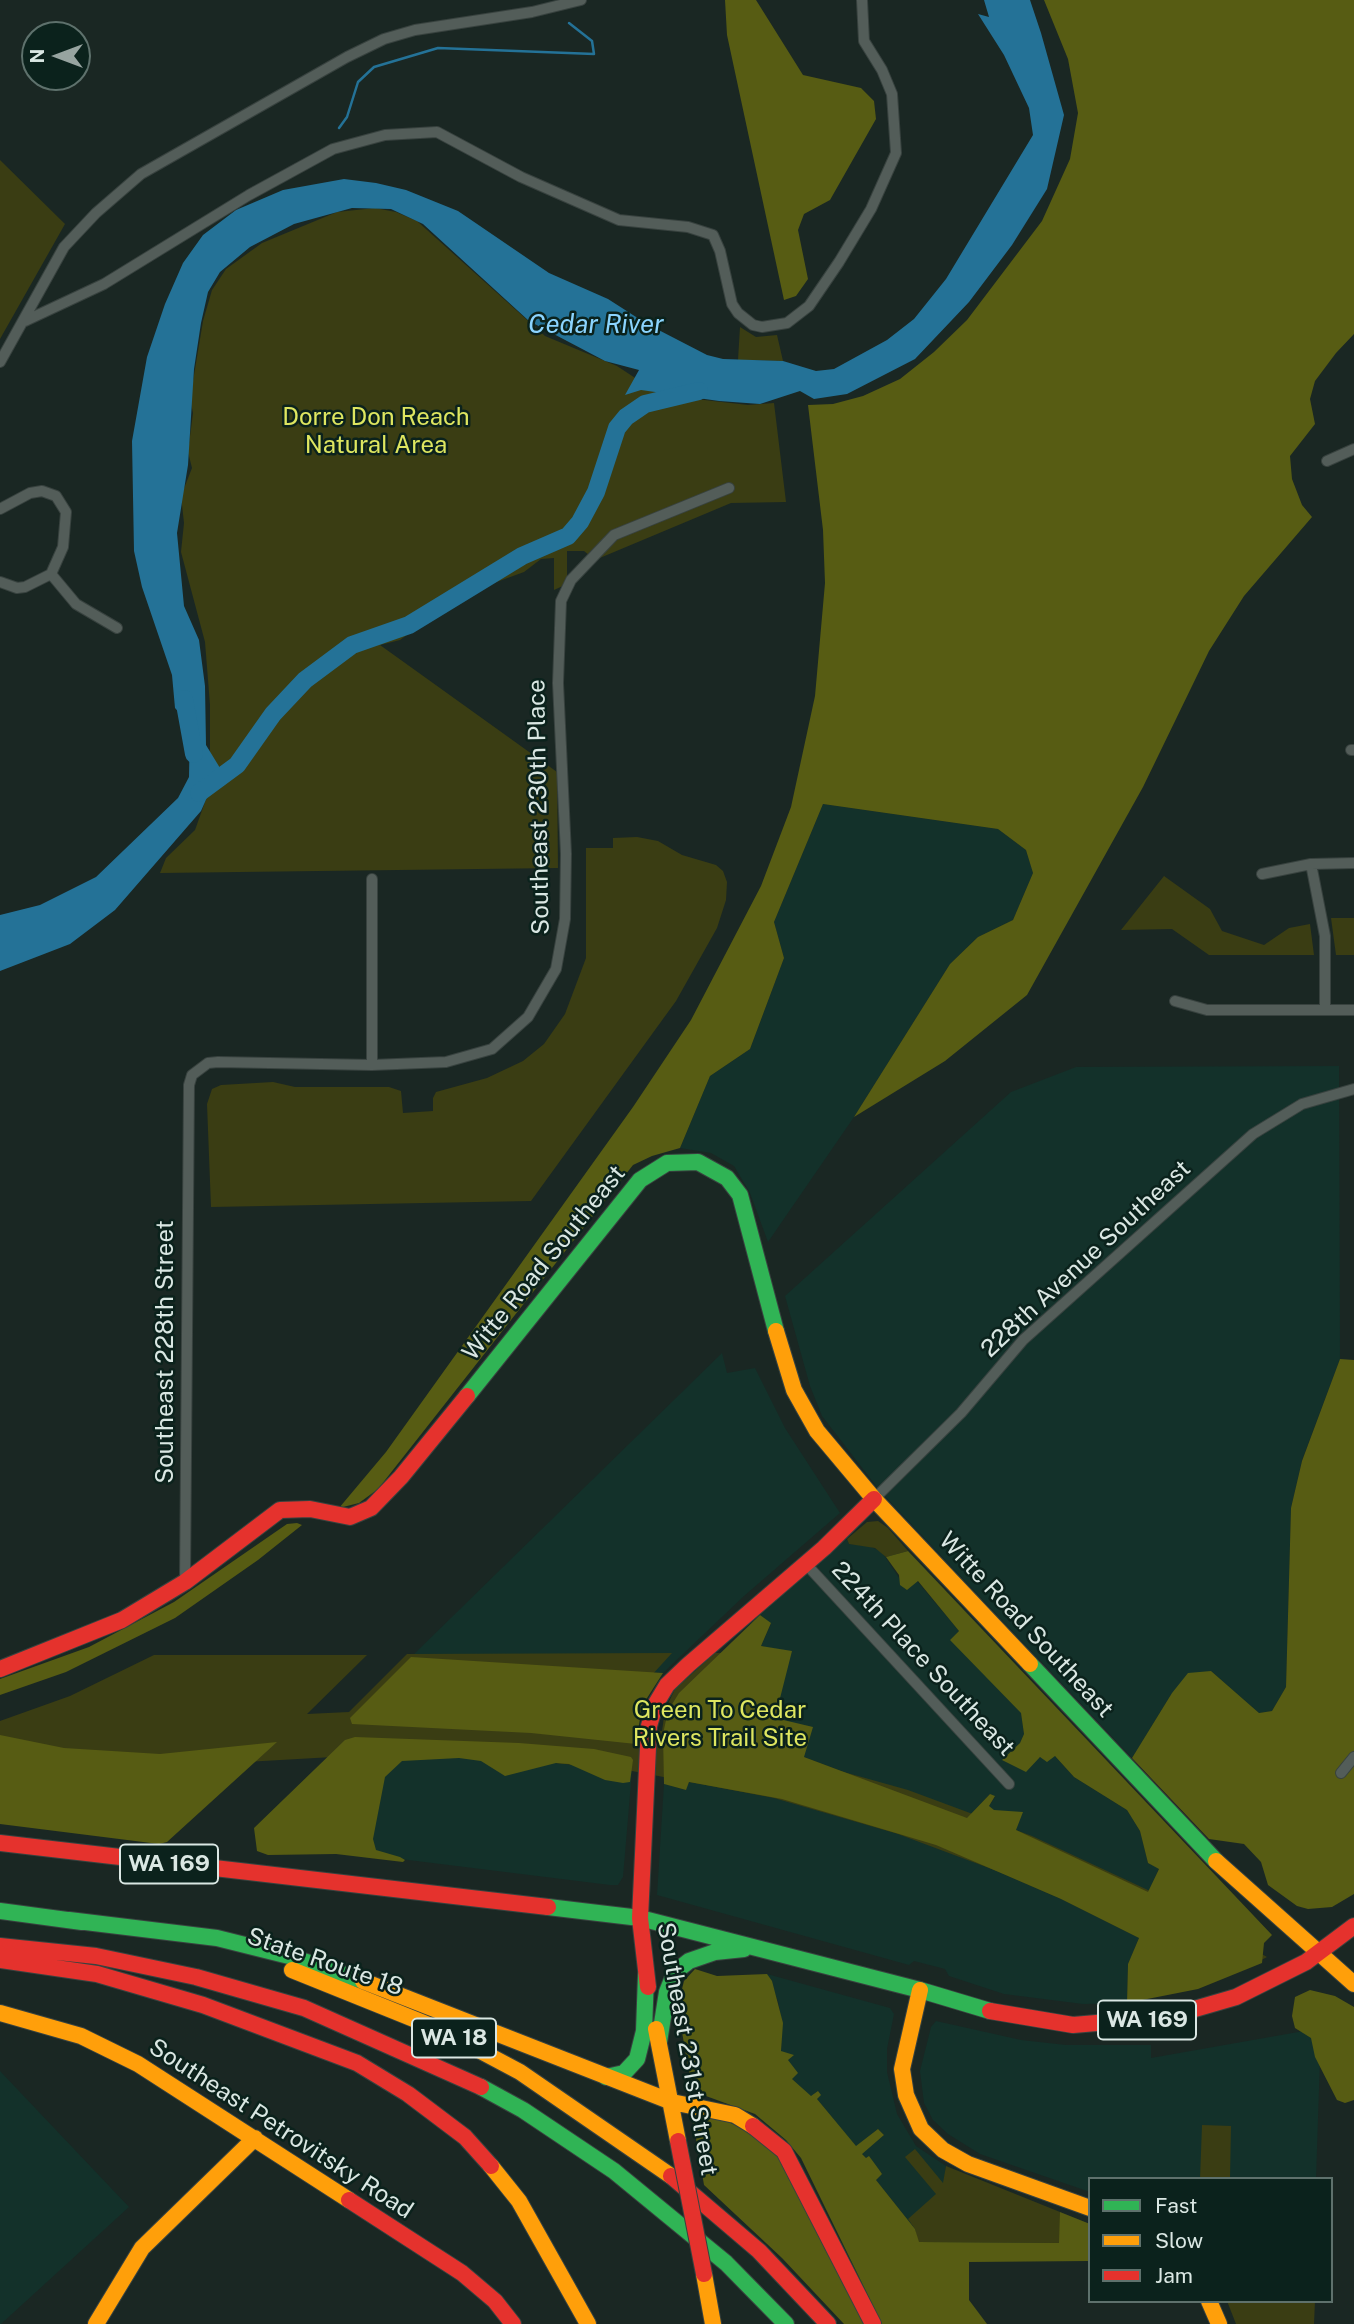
<!DOCTYPE html>
<html>
<head>
<meta charset="utf-8">
<style>
	body { margin:0 }
	#map { position:relative; width:1354px; height:2324px; overflow:hidden; background:#1a2723; font-family:"Public Sans",sans-serif }
	canvas { display:block }
	.legend { position:absolute; left:1088px; top:2177px; width:245px; height:126px; box-sizing:border-box; background:#0b221c; border:2px solid #5e716c; margin:0; padding:9px 12px; list-style:none; font-size:21px; color:#dae7e3 }
	.legend li { display:flex; align-items:center; gap:14px; height:35px }
	.legend b { width:35px; border:2px solid #5e716c }
	.north { position:absolute; left:21px; top:21px; width:70px; height:70px; box-sizing:border-box; background:#0b221c; border:2px solid #5e716c; border-radius:50%; rotate:270deg; font-size:19px; font-weight:700; line-height:28px; text-align:center; color:#dae7e3 }
	.north::after { content:''; display:block; margin:auto; width:24px; height:32px; background:#97a4a0; clip-path:polygon(50% 0,100% 100%,50% 72%,0 100%) }
</style>
</head>
<body>
<div id="map">
<canvas width="1354" height="2324"></canvas>
<ul class="legend">
<li><b style="height:9px;background:#30b455"></b>Fast</li>
<li><b style="height:9px;background:#ff9f0a"></b>Slow</li>
<li><b style="height:9px;background:#e5322d"></b>Jam</li>
</ul>
<div class="north">N</div>
</div>
<script>
const g = document.querySelector('canvas').getContext('2d');
g.lineJoin = 'round';
function fillPath(path, color) { g.fillStyle = color; g.fill(path, 'evenodd'); }
const poly = rows => new Path2D(rows.map(r => 'M' + r).join(''));
function stroke(path, color, width, dash) { g.strokeStyle = color; g.lineWidth = width; g.lineCap = dash ? 'butt' : 'round'; g.setLineDash(dash || []); g.stroke(path); }
function drawText(font, color, halo, rows, align = 'center') {
  g.font = font + ' "Public Sans",sans-serif'; g.lineWidth = 5; g.setLineDash([]); g.textBaseline = 'middle'; g.strokeStyle = halo; g.fillStyle = color; for (const [text, x, y, turn = 0] of rows) {
    g.save(); g.translate(x, y); g.rotate((+turn || 0) * Math.PI / 180); g.textAlign = isNaN(turn) ? turn : align; if (halo) g.strokeText(text, 0, 0); g.fillText(text, 0, 0); g.restore();
  }
}
fillPath(poly([
	[823,804,998,829,1026,850,1033,873,1013,920,978,937,950,964,854,1117,768,1242,750,1193,734,1166,711,1153,680,1148,710,1076,750,1049,784,958,774,922],
	[1339,1066,1340,1359,1302,1460,1291,1508,1286,1687,1272,1711,1259,1713,1211,1671,1172,1693,1132,1758,880,1491,822,1416,810,1386,785,1296,1011,1092,1076,1067],
	[722,1353,727,1373,755,1368,785,1428,840,1513,744,1596,663,1673,411,1657],
	[847,1539,849,1544,869,1546,882,1552,907,1590,917,1581,959,1631,951,1640,1021,1712,1024,1734,1020,1743,1003,1759,1020,1766,1041,1757,1055,1756,1074,1777,1127,1810,1140,1831,1148,1863,1159,1868,1148,1893,1015,1830,989,1806,995,1797,990,1794,967,1818,804,1757,775,1718,775,1649,761,1646,771,1624,760,1615],
	[384,1755,517,1759,632,1771,623,1877,618,1885,610,1885,368,1855],
	[689,1782,782,1799,936,1845,1061,1899,1139,1938,1128,1964,1127,2003,1083,2004,1004,1994,949,1976,945,1969,914,1961,909,1965,657,1895,664,1784,685,1790],
	[767,1974,890,2008,894,2014,887,2049,887,2072,897,2114,916,2146,946,2166,944,2184,915,2229,876,2180,882,2174,880,2171,861,2153,884,2135,878,2129,856,2147,817,2099,818,2091,811,2097,792,2079,788,2060,781,2051,782,2023,778,2001],
	[936,2021,1021,2040,1066,2045,1151,2045,1151,2058,1321,2028,1316,2179,1090,2179,1090,2192,980,2154,948,2134,933,2120,924,2103,920,2071,931,2027],
	[0,2071,129,2207,1,2324,0,2324]
]), '#13312a');
fillPath(poly([
	[0,160,65,224,0,339],
	[375,208,396,212,417,221,545,336,617,366,661,395,748,405,774,403,786,502,731,503,595,560,584,551,567,551,567,584,554,590,554,558,541,559,524,572,461,595,400,640,380,645,557,772,558,868,160,873,166,858,195,830,210,788,210,705,205,642,181,552,184,523,181,496,192,468,188,452,193,413,190,399,203,321,212,290,226,269,262,243,337,212],
	[740,327,756,337,777,335,783,361,738,360],
	[637,837,658,841,682,855,716,865,723,871,727,882,726,900,717,928,676,1001,531,1201,211,1207,207,1104,212,1089,221,1085,273,1082,295,1087,389,1087,401,1091,403,1113,433,1111,433,1098,436,1092,487,1078,523,1061,544,1044,565,1014,586,958,586,848,613,848,613,838],
	[1164,876,1210,909,1222,931,1264,945,1289,928,1310,924,1314,955,1209,955,1172,929,1121,930],
	[1331,918,1354,918,1354,955,1336,955],
	[878,1521,888,1528,908,1551,886,1557,875,1548,849,1544,847,1539,867,1522],
	[780,1652,776,1753,908,1790,1032,1836,1150,1891,1267,1957,1244,1969,1102,1917,1021,1880,898,1834,774,1798,632,1771,517,1759,368,1755,0,1776,0,1721,70,1696,154,1655,367,1655,307,1714,349,1712,407,1654,672,1653,651,1676,635,1727,662,1731,665,1710,675,1689,715,1653],
	[1202,2125,1231,2126,1230,2179,1200,2179],
	[915,2149,943,2183,946,2166,1060,2212,1060,2243,918,2242,915,2229,908,2219,936,2194,905,2157],
	[1227,2301,1315,2301,1314,2324,1236,2324]
]), '#3a3d13');
fillPath(poly([
	[725,0,756,0,803,75,861,88,874,101,876,119,830,200,804,214,798,230,808,279,796,296,784,300,727,35],
	[1044,0,1354,0,1354,334,1336,353,1315,381,1310,399,1315,424,1290,456,1292,479,1302,505,1312,517,1244,596,1209,651,1143,787,1027,995,945,1061,854,1117,950,964,978,937,1013,920,1033,873,1026,850,998,829,823,804,774,922,784,958,750,1049,710,1076,680,1148,652,1156,633,1165,378,1489,359,1503,339,1508,386,1452,633,1107,691,1020,761,886,791,807,815,696,825,583,823,530,808,405,833,404,863,396,900,379,934,352,967,320,1042,221,1070,159,1078,113,1068,59],
	[1340,1359,1354,1360,1354,1894,1332,1907,1308,1909,1297,1906,1268,1885,1261,1862,1244,1844,1209,1839,1132,1758,1172,1693,1188,1673,1211,1671,1259,1713,1272,1711,1286,1687,1291,1508,1302,1461],
	[297,1523,302,1525,258,1560,175,1618,66,1672,0,1695,0,1679,89,1647,174,1602,287,1524],
	[908,1551,1272,1935,1264,1943,1262,1963,1198,1989,1127,2003,1128,1964,1139,1938,1061,1899,936,1845,782,1799,689,1782,686,1790,664,1784,663,1734,668,1711,679,1693,760,1615,771,1623,761,1646,792,1651,775,1718,813,1727,804,1757,967,1818,990,1794,995,1796,989,1806,994,1810,1023,1812,1016,1830,1148,1892,1159,1869,1148,1863,1140,1831,1127,1810,1074,1777,1055,1756,1047,1762,1040,1757,1026,1772,1002,1760,1020,1743,1024,1734,1021,1713,950,1640,959,1631,918,1581,907,1590,900,1585,899,1575,886,1557],
	[411,1657,663,1673,642,1706,636,1744,531,1733,352,1724,350,1718],
	[0,1735,64,1748,160,1754,277,1742,167,1842,159,1844,0,1824],
	[355,1737,519,1743,594,1749,631,1757,633,1760,630,1782,623,1783,605,1780,569,1764,556,1763,505,1776,481,1761,459,1758,402,1761,385,1777,373,1839,376,1850,400,1857,405,1860,403,1862,336,1854,268,1855,257,1851,254,1828,345,1740],
	[695,1969,717,1976,767,1974,772,1981,783,2023,781,2051,794,2055,788,2060,798,2073,792,2079,811,2096,818,2091,821,2095,817,2099,856,2146,878,2129,884,2135,862,2154,866,2158,869,2156,880,2171,882,2174,876,2180,915,2229,919,2242,1059,2243,1060,2212,1090,2224,1090,2261,969,2262,969,2300,987,2324,882,2324,801,2158,786,2140,755,2114,706,2096,690,2078,682,2032,682,1989,684,1981],
	[1310,1990,1335,1996,1354,2007,1354,2100,1345,2103,1337,2100,1315,2057,1311,2038,1295,2028,1292,2016,1295,1997],
	[695,2115,724,2120,746,2130,778,2154,868,2324,844,2324,782,2258,704,2185,693,2121]
]), '#575c13');
fillPath(poly([
	[984,0,1030,0,1041,33,1064,115,1047,189,1012,245,969,302,915,359,847,394,814,399,800,391,760,404,719,401,641,390,625,395,639,370,605,361,529,321,423,224,391,209,352,208,294,224,250,247,220,272,208,292,201,323,194,369,188,465,177,533,184,606,199,640,205,686,206,745,220,768,201,811,115,910,70,944,0,971,0,915,40,905,96,877,178,798,189,777,190,724,175,708,172,675,142,587,134,551,132,441,147,357,165,304,183,263,203,235,236,210,283,190,344,179,376,183,406,190,458,211,549,273,608,299,647,324,707,355,723,359,783,361,816,371,834,369,887,340,914,319,946,279,1033,135,1029,108,1004,55,978,14,989,17]
]), '#247297');
stroke(poly([
	[339,128,347,117,358,82,374,67,438,48,594,54,592,41,569,23]
]), '#247297', 2.5);
stroke(poly([
	[184,699,194,754],
	[199,793,237,765,273,714,305,680,352,645,409,625,522,556,568,536,580,522,596,492,617,428,626,417,645,404,699,391]
]), '#247297', 18);
const street = poly([
	[25,321,104,284,249,195,333,149,385,135,437,132,521,177,619,220,688,227,713,235,720,251,732,304,738,313,753,325,762,327,787,323,809,306,839,262,871,209,896,153,892,94,882,70,864,41,862,0],
	[0,362,64,247,96,213,141,174,347,57,384,39,415,30,532,12,581,0],
	[1327,461,1354,449],
	[0,509,30,493,42,491,56,496,66,512,63,547,51,574,25,587,17,588,0,582],
	[51,574,76,604,117,628],
	[1351,750,1354,750],
	[1311,864,1325,936,1325,1010],
	[1262,874,1311,864,1354,863],
	[1175,1001,1207,1010,1354,1010],
	[372,1065,372,879],
	[874,1499,961,1413,1023,1340,1253,1134,1302,1104,1354,1089],
	[806,1564,1009,1784],
	[185,1582,189,1085,192,1075,208,1063,218,1062,372,1065,446,1062,492,1049,528,1017,556,969,565,919,566,854,558,683,561,601,571,580,614,535,729,488],
	[1341,1773,1354,1757]
]);
const fast = poly([
	[467,1396,640,1180,667,1163,698,1162,727,1178,740,1195,776,1331],
	[1030,1664,1216,1861],
	[548,1907,640,1918,920,1990,990,2011],
	[0,1911,82,1922],
	[69,1920,217,1938,289,1956,363,1981],
	[659,2042,667,1992,675,1972,689,1961,715,1952,744,1949],
	[606,2077,624,2073,637,2059,644,2031,646,1975],
	[481,2087,523,2110,614,2171,726,2263,786,2324]
]);
const slow = poly([
	[776,1331,794,1390,817,1431,874,1499,1030,1664],
	[1216,1861,1354,1984],
	[292,1970,441,2030,520,2072,671,2176],
	[363,1981,672,2102,735,2115,753,2126],
	[920,1990,902,2069,906,2095,921,2129,943,2150,968,2164,1090,2208],
	[0,2013,81,2036,138,2064,349,2200],
	[656,2029,678,2141],
	[491,2166,519,2201,588,2324],
	[704,2274,713,2324],
	[1209,2301,1219,2324],
	[96,2324,142,2248,255,2138]
]);
const jam = poly([
	[0,1669,122,1620,185,1582,280,1510,310,1509,350,1517,371,1508,401,1477,467,1396],
	[0,1843,548,1907],
	[0,1946,96,1956,196,1977,304,2008,481,2087],
	[0,1960,97,1974,203,2005,357,2063,408,2094,465,2137,491,2166],
	[648,1987,640,1918,649,1726,655,1705,667,1685,688,1665,824,1548,874,1499],
	[990,2011,1073,2025,1167,2017,1236,1997,1306,1962,1354,1926],
	[753,2126,784,2151,873,2324],
	[671,2176,759,2251,828,2324],
	[349,2200,462,2273,495,2301,513,2324]
]);
stroke(street, '#38423f', 12);
stroke(fast, '#38423f', 18);
stroke(slow, '#38423f', 18);
stroke(jam, '#38423f', 18);
stroke(street, '#535d59', 10);
stroke(fast, '#30b455', 16);
stroke(slow, '#ff9f0a', 16);
stroke(jam, '#e5322d', 16);
const jamBridge = poly([
	[678,2141,704,2274]
]);
stroke(jamBridge, '#38423f', 18, []);
stroke(jamBridge, '#e5322d', 16);
for (const [x, y, w] of [
	[169,1864,98],
	[1147,2020,98],
	[454,2038,84]
]) { const box = new Path2D(); box.roundRect(x - w / 2, y - 19.5, w, 39, 5); g.fillStyle = '#0b221c'; g.fill(box); stroke(box, '#dae7e3', 2); }
drawText('bold 23px', '#dae7e3', null, [
	["WA 169",169,1864],
	["WA 169",1147,2020],
	["WA 18",454,2038]
]);
drawText('24px', '#dee660', '#0b221c', [
	["Dorre Don Reach",376,418],
	["Natural Area",376,446],
	["Green To Cedar",720,1711],
	["Rivers Trail Site",720,1739]
]);
drawText('24px', '#dae7e3', '#0b221c', [
	["Southeast 230th Place",539,807,-91],
	["228th Avenue Southeast",1086,1259,-43],
	["Witte Road Southeast",544,1263,-51],
	["Southeast 228th Street",166,1352,-90],
	["Witte Road Southeast",1026,1625,47],
	["224th Place Southeast",923,1659,47],
	["State Route 18",325,1962,19],
	["Southeast 231st Street",687,2049,80],
	["Southeast Petrovitsky Road",281,2129,33]
]);
drawText('italic 26px', '#8bd4fe', '#0b221c', [
	["Cedar River",596,325]
]);
</script>
</body>
</html>
